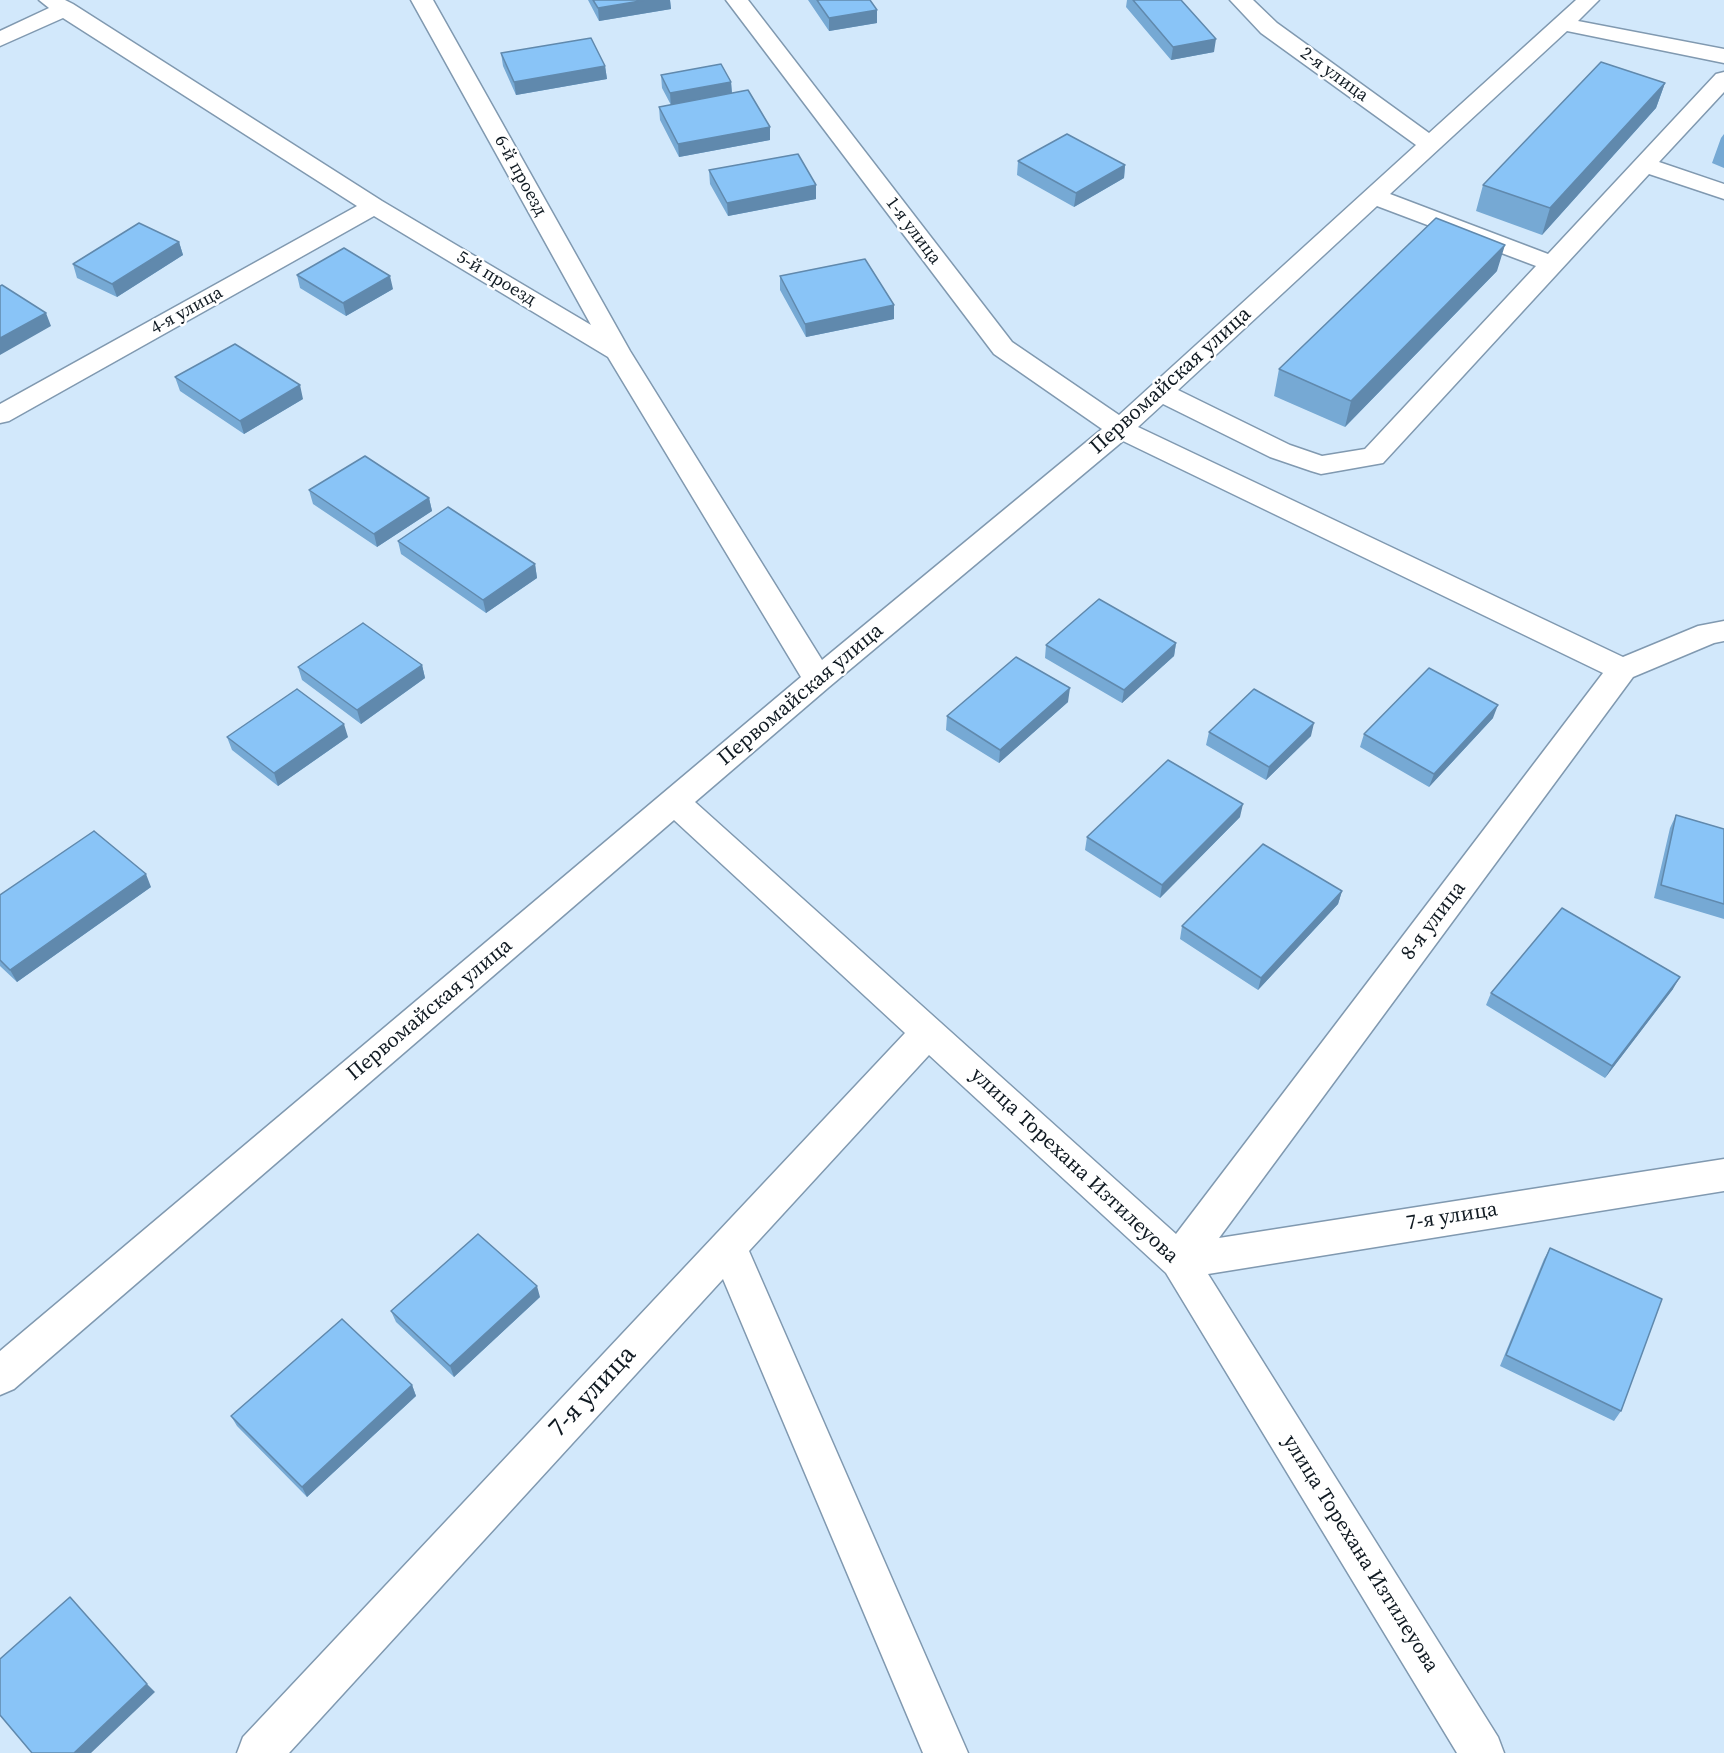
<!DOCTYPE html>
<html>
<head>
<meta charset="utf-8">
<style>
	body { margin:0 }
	canvas { display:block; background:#d2e8fb }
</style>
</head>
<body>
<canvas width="1724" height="1753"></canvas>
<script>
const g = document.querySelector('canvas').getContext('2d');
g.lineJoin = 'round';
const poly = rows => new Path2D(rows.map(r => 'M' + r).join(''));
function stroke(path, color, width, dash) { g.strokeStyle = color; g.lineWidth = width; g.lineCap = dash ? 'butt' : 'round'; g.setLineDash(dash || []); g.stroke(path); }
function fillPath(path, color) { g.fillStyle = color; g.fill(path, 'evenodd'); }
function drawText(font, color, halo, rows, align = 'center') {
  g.font = font + ' "Source Serif 4",serif'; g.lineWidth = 5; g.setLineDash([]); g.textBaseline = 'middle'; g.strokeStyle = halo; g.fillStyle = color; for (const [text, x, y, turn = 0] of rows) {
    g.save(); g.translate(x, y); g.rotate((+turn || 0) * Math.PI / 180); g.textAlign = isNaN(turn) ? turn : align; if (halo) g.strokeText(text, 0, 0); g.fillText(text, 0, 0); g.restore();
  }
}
const minor = poly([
	[39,0,65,0,73,4,382,201,591,325,411,0,433,0,630,351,822,660,1102,429,994,354,726,0,748,0,1012,342,1119,415,1416,145,1261,33,1230,0,1253,0,1277,23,1429,133,1576,0,1599,0,1578,21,1724,49,1724,63,1567,31,1390,194,1548,254,1716,74,1724,72,1724,92,1659,162,1724,184,1724,199,1649,174,1383,463,1321,474,1311,471,1270,457,1163,404,1138,427,1623,657,1698,626,1724,621,1724,641,1714,643,1633,677,1219,1238,1724,1159,1724,1191,1208,1274,1498,1737,1504,1753,1457,1753,1166,1273,929,1055,749,1251,968,1753,923,1753,723,1279,289,1753,237,1753,243,1737,905,1033,674,820,14,1389,0,1395,0,1351,801,677,608,357,374,216,9,421,0,423,0,404,357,206,63,18,0,46,0,31,49,8,39,0],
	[1377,206,1536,266,1365,449,1322,456,1290,445,1178,390,1377,206],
	[1123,441,1603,673,1176,1234,695,802,829,687,1123,441]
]);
stroke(minor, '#8099b0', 3);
fillPath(minor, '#fff');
fillPath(poly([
	[588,0,670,0,671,9,599,21],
	[808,0,870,0,877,23,829,31],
	[1127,0,1181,0,1214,52,1171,60,1126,7],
	[501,53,605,66,607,79,516,95,503,66],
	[661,75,731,82,732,93,770,127,770,140,679,157,660,120,659,107,671,105,662,88],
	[1665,83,1656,108,1542,235,1476,211,1483,185],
	[1724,134,1724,168,1712,163,1721,138],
	[1018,161,1125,165,1124,178,1074,207,1017,175],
	[709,170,816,185,816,199,728,216,710,184],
	[179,242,183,255,117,297,77,278,73,264],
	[1497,271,1345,427,1274,396,1279,369],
	[297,275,393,289,346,316,300,288],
	[780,276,894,319,806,337,780,290],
	[175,377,303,399,244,434,180,391],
	[309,490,429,498,432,511,377,547,313,504],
	[398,541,535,564,537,578,486,613,401,554],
	[1176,643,1174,656,1122,703,1045,658,1046,645],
	[422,665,425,678,361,724,302,680,298,667],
	[1068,702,999,763,946,730,947,716],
	[1493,718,1429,787,1360,747,1364,734],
	[1209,732,1311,736,1266,780,1206,745],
	[227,737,348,737,278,786,232,750],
	[1676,815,1724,829,1724,919,1654,898,1670,828],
	[1240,817,1160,898,1085,850,1087,837],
	[151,887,17,982,0,966,0,895],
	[1342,891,1338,904,1258,990,1180,939,1182,926],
	[1673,989,1605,1078,1486,1005,1491,993],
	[1550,1248,1621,1411,1614,1421,1500,1366,1544,1259],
	[540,1297,454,1377,396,1322,391,1311],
	[412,1385,416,1396,307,1497,237,1426,231,1416]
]), '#76a9d4');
fillPath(poly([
	[646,0,670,0,671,9,599,21,598,8],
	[877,10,877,23,829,31,829,18],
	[1216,39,1214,52,1171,60,1173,47],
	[605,66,607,79,516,95,514,82],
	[731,82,732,95,671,106,670,93],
	[1665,83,1656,108,1542,235,1550,208],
	[770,127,770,140,679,157,678,144],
	[1125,165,1124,178,1074,207,1076,193],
	[816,185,816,199,728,216,727,203],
	[179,242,183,255,117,297,112,284],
	[1505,245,1497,271,1345,427,1351,401],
	[390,276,393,289,346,316,343,303],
	[894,305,894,319,806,337,805,324],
	[46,313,51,326,0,355,0,338],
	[300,385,303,399,244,434,240,421],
	[429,498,432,511,377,547,374,534],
	[535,564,537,578,486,613,483,600],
	[1176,643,1174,656,1122,703,1124,690],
	[422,665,425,678,361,724,357,710],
	[1070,688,1068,702,999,763,1000,750],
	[1498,705,1493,718,1429,787,1434,774],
	[1314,723,1311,736,1266,780,1269,767],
	[344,724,348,737,278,786,274,773],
	[1243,804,1240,817,1160,898,1162,885],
	[146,874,151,887,17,982,10,970],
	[1342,891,1338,904,1258,990,1261,978],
	[1680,977,1673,989,1605,1078,1612,1066],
	[537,1286,540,1297,454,1377,450,1366],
	[412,1385,416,1396,307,1497,302,1487],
	[147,1684,155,1692,91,1753,74,1753]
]), '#6089ad');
const building = poly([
	[593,0,646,0,598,8,593,0],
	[817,0,870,0,877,10,829,18,817,0],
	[1133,0,1181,0,1216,39,1173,47,1133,0],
	[591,38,605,66,514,82,501,53,591,38],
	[1601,62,1665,83,1550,208,1483,185,1601,62],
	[721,64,731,82,670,93,661,75,721,64],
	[748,90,770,127,678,144,659,107,748,90],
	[1067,134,1125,165,1076,193,1018,161,1067,134],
	[798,154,816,185,727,203,709,170,798,154],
	[1436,218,1505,245,1351,401,1279,369,1436,218],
	[139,223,179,242,112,284,73,264,139,223],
	[344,248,390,276,343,303,297,275,344,248],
	[865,259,894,305,805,324,780,276,865,259],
	[2,285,46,313,0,338,0,286,2,285],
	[235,344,300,385,240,421,175,377,235,344],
	[365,456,429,498,374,534,309,490,365,456],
	[448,507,535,564,483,600,398,541,448,507],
	[1099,599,1176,643,1124,690,1046,645,1099,599],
	[363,623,422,665,357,710,298,667,363,623],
	[1016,657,1070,688,1000,750,947,716,1016,657],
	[1429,668,1498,705,1434,774,1364,734,1429,668],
	[297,689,344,724,274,773,227,737,297,689],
	[1254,689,1314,723,1269,767,1209,732,1254,689],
	[1168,760,1243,804,1162,885,1087,837,1168,760],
	[1676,815,1724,829,1724,904,1661,885,1676,815],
	[94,831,146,874,10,970,0,960,0,895,94,831],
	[1263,844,1342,891,1261,978,1182,926,1263,844],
	[1562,908,1680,977,1612,1066,1491,993,1562,908],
	[478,1234,537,1286,450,1366,391,1311,478,1234],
	[1550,1248,1662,1299,1621,1411,1506,1355,1550,1248],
	[342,1319,412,1385,302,1487,231,1416,342,1319],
	[70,1597,147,1684,74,1753,32,1753,0,1715,0,1659,70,1597]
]);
fillPath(building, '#89c4f7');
stroke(building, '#6089ad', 1.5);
drawText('18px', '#101a22', '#fff', [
	["2-я улица",1334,75,36],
	["6-й проезд",520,176,61],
	["1-я улица",913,231,53],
	["5-й проезд",496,279,31],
	["4-я улица",187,311,-29]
]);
drawText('21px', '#101a22', '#fff', [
	["Первомайская улица",1171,381,-42],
	["Первомайская улица",801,695,-40],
	["8-я улица",1434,921,-53],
	["Первомайская улица",430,1010,-40],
	["улица Торехана Изтилеуова",1074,1166,43],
	["7-я улица",1452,1217,-9],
	["улица Торехана Изтилеуова",1360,1554,58]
]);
drawText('26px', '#101a22', '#fff', [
	["7-я улица",593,1392,-47]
]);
</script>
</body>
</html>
